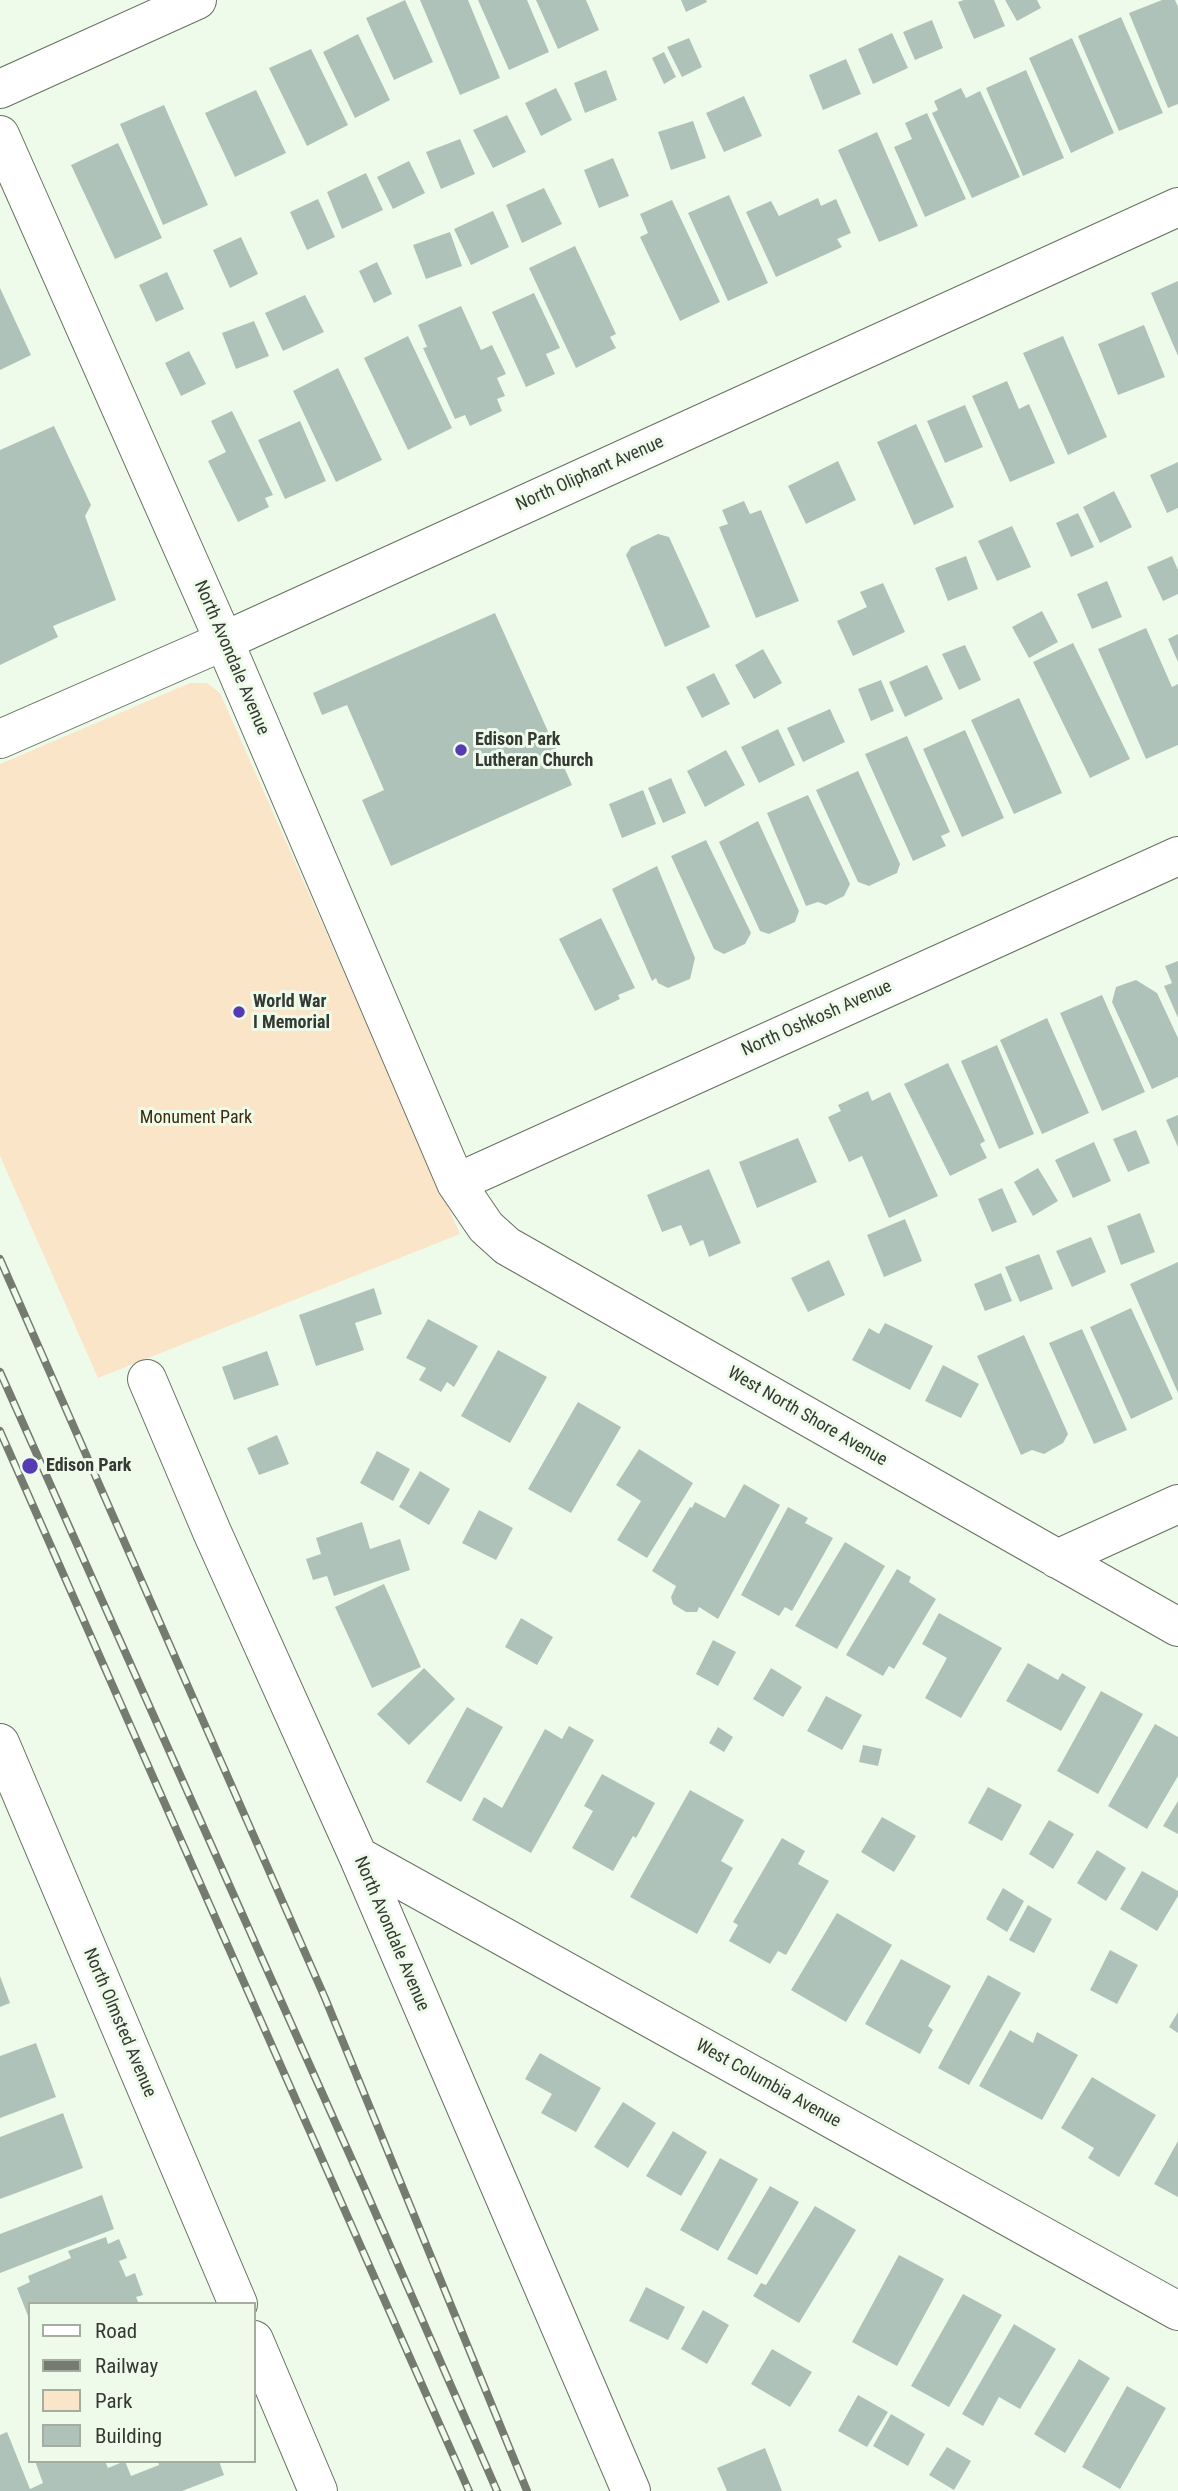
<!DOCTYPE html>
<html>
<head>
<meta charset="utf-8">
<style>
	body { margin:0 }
	#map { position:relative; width:1178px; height:2491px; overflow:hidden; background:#effbea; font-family:"Roboto Condensed",sans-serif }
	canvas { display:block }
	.legend { position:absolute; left:28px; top:2302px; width:228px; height:161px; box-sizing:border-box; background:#effbea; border:2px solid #a5ada1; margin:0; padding:9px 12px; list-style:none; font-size:21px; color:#353933 }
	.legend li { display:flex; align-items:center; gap:14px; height:35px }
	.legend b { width:35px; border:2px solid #a5ada1 }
</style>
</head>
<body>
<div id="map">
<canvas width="1178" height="2491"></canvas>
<ul class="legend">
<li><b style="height:9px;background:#fff"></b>Road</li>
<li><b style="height:9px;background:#757b71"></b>Railway</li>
<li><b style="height:19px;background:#fae5c9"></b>Park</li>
<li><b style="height:19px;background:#afc2b9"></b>Building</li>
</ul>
</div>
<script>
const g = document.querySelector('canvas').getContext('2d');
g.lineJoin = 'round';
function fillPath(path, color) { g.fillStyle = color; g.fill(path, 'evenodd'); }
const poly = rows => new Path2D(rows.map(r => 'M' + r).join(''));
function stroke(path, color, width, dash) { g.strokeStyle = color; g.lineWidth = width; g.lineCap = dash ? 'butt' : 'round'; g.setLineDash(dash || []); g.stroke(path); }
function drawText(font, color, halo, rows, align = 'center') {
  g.font = font + ' "Roboto Condensed",sans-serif'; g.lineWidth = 6; g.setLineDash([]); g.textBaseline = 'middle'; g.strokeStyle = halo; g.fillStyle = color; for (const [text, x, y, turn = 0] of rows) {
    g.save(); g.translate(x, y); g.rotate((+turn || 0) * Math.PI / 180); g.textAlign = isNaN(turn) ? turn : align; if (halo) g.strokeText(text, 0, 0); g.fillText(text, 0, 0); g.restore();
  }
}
fillPath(poly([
	[190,683,207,683,220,693,460,1234,98,1378,0,1156,0,764]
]), '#fae5c9');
fillPath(poly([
	[405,0,433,62,394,80,366,18],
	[420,0,468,0,500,78,460,95],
	[478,0,527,0,549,52,509,70],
	[536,0,586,0,599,30,558,49],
	[681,0,706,0,707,2,686,12],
	[964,0,994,0,1005,26,974,39,958,2],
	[1005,0,1037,0,1041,8,1017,21],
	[1162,0,1175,0,1178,7,1178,104,1168,108,1129,13],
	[1121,17,1163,113,1119,131,1078,36],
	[932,20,943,48,915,60,903,32],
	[892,33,908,68,873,84,858,49],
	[358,34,390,100,355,118,323,52],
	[689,38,702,67,682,77,667,47],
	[1072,38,1114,133,1071,153,1029,58],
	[311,49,348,125,307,146,269,68],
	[664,52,676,77,664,84,652,58],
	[846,59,861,94,823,110,809,75],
	[606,70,617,100,585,113,574,83],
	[1026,70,1064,158,1023,176,986,88],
	[556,88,572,120,541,136,525,103],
	[961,88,966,98,980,91,1020,177,972,198,932,113,938,110,934,101],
	[256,90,286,153,235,177,205,113],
	[744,96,762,136,724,152,706,113],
	[164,105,208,205,163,225,120,124],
	[927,113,966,199,925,217,894,147,912,139,905,123],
	[507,115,526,152,493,168,473,130],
	[693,121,706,158,671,170,658,132],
	[877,132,918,226,879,242,838,150],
	[460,139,475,174,441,189,426,152],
	[118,143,162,238,115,259,71,165],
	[613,158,629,196,599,208,584,170],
	[409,161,425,193,393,209,377,177],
	[366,173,383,210,342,229,327,192],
	[544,188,562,224,522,243,506,205],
	[729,195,768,283,728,301,688,213],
	[818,198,821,206,836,199,851,233,837,239,842,247,776,277,746,212,771,201,779,216],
	[318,199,335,237,307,250,290,212],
	[672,200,720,302,680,321,640,237,648,233,640,214],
	[493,211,509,247,471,265,454,229],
	[450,232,462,266,426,279,413,245],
	[241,237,258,274,230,288,213,250],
	[575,246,616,334,610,337,616,348,576,368,529,268],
	[377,262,392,294,374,303,359,271],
	[167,272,184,309,156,322,139,285],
	[1178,281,1178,356,1151,293],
	[0,288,31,355,0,370],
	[534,293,560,348,546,354,555,374,526,387,492,312],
	[305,295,324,332,283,351,265,313],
	[461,306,481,350,492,345,506,374,497,378,505,396,497,399,502,411,470,426,465,415,455,419,423,348,427,347,418,325],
	[254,321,269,356,236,369,222,333],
	[1144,325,1165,377,1118,395,1098,344],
	[408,336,452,428,408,450,364,358],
	[1063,336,1107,437,1068,455,1023,353],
	[189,351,206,384,181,396,165,363],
	[338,368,382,460,336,482,293,391],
	[1007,381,1019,409,1029,404,1055,463,1010,482,972,396],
	[965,405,983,447,945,463,927,421],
	[232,411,273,495,265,498,269,507,238,522,208,461,226,452,211,421],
	[300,421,326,481,285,499,258,440],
	[916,424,954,507,914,525,877,442],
	[54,426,91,505,85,516,116,600,53,626,58,637,0,665,0,450],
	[838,461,856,500,806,524,788,486],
	[1178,462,1178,508,1167,513,1150,475],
	[1114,491,1132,527,1100,543,1083,507],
	[744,501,750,514,761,510,799,601,756,618,719,527,728,524,722,510],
	[1078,513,1094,547,1071,557,1056,523],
	[1012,526,1031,567,997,581,978,541],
	[658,534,669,537,710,627,665,647,626,555,631,547],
	[966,556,978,589,948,601,935,568],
	[1172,556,1178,570,1178,594,1163,601,1147,567],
	[1107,581,1122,617,1092,629,1077,594],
	[883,583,905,632,853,656,837,621,867,607,860,592],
	[1042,611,1058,642,1029,658,1012,627],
	[495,613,572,785,391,866,362,800,384,790,347,705,322,715,313,693],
	[1146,628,1172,687,1178,684,1178,745,1146,759,1098,649],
	[1178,634,1178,662,1168,639],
	[1073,643,1130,759,1090,778,1033,662],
	[965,645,981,680,959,690,942,654],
	[763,649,782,683,754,699,735,665],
	[927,665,943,699,905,717,889,682],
	[714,673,730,704,702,718,686,687],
	[881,680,894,711,871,721,858,689],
	[1019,698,1062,793,1014,814,971,720],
	[830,709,845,742,803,762,787,728],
	[778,729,795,765,759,783,741,747],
	[965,730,1004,818,962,837,923,749],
	[907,736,950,832,941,836,946,846,913,861,865,754],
	[726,750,745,785,705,807,687,771],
	[858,771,900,864,897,873,869,886,858,882,816,790],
	[671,778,686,813,663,823,648,788],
	[643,790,656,824,622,838,609,804],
	[808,795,850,884,844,896,826,905,818,902,806,906,767,813],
	[758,821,799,911,795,922,769,934,760,931,719,842],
	[706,840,751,933,745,944,724,954,714,949,671,856],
	[657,866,695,958,690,979,668,988,658,983,656,978,652,981,612,889],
	[601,918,635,988,618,995,620,999,595,1011,559,939],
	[1178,961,1178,1018,1164,986,1172,983,1165,966],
	[1136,980,1157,993,1178,1038,1178,1077,1152,1089,1112,1002,1116,987],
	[1102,995,1145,1092,1102,1111,1060,1013],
	[1047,1018,1089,1113,1042,1134,1000,1040],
	[997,1045,1034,1134,999,1149,961,1061],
	[948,1063,985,1141,980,1144,987,1158,950,1176,904,1084],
	[868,1091,872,1101,890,1092,938,1196,889,1218,862,1156,849,1162,828,1117,841,1111,838,1105],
	[1178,1115,1178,1147,1166,1120],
	[1136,1130,1150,1163,1128,1172,1113,1139],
	[798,1138,817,1182,757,1208,739,1162],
	[1094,1142,1111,1181,1073,1198,1055,1160],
	[1038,1168,1058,1201,1033,1216,1014,1182],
	[709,1169,741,1243,709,1257,703,1240,690,1246,681,1225,662,1232,647,1195],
	[1002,1188,1017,1222,992,1232,978,1199],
	[1140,1213,1155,1252,1121,1265,1107,1226],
	[905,1219,922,1261,884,1277,867,1235],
	[1091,1237,1106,1272,1072,1287,1056,1251],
	[1039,1254,1053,1289,1020,1302,1005,1267],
	[829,1260,845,1295,808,1312,791,1278],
	[1178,1262,1178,1393,1130,1284],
	[1001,1273,1012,1301,985,1311,974,1284],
	[374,1288,382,1314,355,1323,364,1350,316,1366,299,1315],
	[1131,1308,1173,1399,1131,1419,1090,1327],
	[428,1319,478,1346,454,1387,447,1382,441,1392,419,1380,426,1368,406,1358],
	[885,1323,933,1346,910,1390,852,1360,869,1328,879,1334],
	[1082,1329,1127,1430,1094,1444,1049,1343],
	[1024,1335,1068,1434,1063,1443,1044,1454,1032,1450,1021,1455,977,1356],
	[498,1350,547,1377,510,1443,461,1416],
	[267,1351,279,1385,234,1400,222,1367],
	[943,1365,979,1384,961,1418,925,1401],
	[578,1402,621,1427,571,1513,528,1489],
	[277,1435,289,1464,259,1475,247,1448],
	[639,1449,693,1483,647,1558,617,1540,641,1501,616,1485],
	[377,1451,410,1469,393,1501,360,1483],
	[420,1471,450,1489,429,1525,399,1507],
	[744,1484,780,1505,718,1619,699,1607,697,1612,686,1612,673,1604,671,1597,676,1586,652,1571,690,1507,692,1508,695,1502,725,1518],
	[788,1507,808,1518,805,1523,833,1538,792,1611,785,1607,779,1616,741,1595],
	[479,1510,513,1528,496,1560,462,1543],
	[362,1522,370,1549,400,1539,410,1570,334,1596,327,1576,313,1580,306,1559,321,1554,316,1538],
	[845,1542,885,1566,837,1649,795,1626],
	[897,1569,911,1577,909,1582,936,1599,894,1669,889,1666,883,1676,846,1655],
	[384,1584,421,1667,372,1688,335,1607],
	[939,1613,1002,1648,961,1718,925,1698,947,1658,922,1644],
	[521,1618,553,1637,537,1665,505,1647],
	[713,1640,736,1652,718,1686,696,1674],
	[1028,1663,1058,1680,1062,1673,1086,1687,1061,1731,1006,1701],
	[424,1668,455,1699,409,1745,377,1714],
	[771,1668,802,1687,783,1717,753,1699],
	[1101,1691,1143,1714,1098,1794,1057,1771],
	[826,1696,862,1715,842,1750,807,1731],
	[467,1707,503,1727,461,1802,426,1782],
	[1155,1724,1178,1737,1178,1776,1147,1829,1108,1806],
	[569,1726,594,1740,531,1853,472,1820,484,1797,502,1808,545,1729,562,1739],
	[718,1727,733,1737,724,1752,709,1743],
	[863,1745,882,1749,878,1766,859,1762],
	[602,1774,655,1803,636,1838,633,1836,613,1871,572,1848,593,1811,584,1806],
	[988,1787,1022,1805,1002,1841,968,1823],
	[690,1790,744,1820,721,1861,733,1868,697,1934,630,1897],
	[1178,1801,1178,1834,1163,1826],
	[882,1817,916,1836,894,1872,861,1852],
	[1049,1820,1074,1834,1053,1869,1029,1854],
	[782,1838,805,1851,798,1864,829,1881,786,1955,778,1951,770,1964,729,1941,738,1925,733,1922],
	[1097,1850,1126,1868,1106,1901,1077,1883],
	[1142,1871,1178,1891,1178,1896,1157,1931,1120,1909],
	[1003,1888,1024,1901,1007,1932,986,1919],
	[1028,1905,1052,1919,1034,1953,1009,1940],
	[837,1913,892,1945,846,2022,791,1990],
	[1110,1950,1138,1965,1117,2004,1090,1990],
	[901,1959,951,1986,928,2026,933,2030,920,2054,865,2024],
	[988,1975,1021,1993,969,2085,938,2068],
	[0,1976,10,2003,0,2007],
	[1178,2012,1178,2033,1169,2027],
	[1010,2030,1033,2043,1037,2032,1078,2055,1042,2120,979,2086],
	[36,2043,56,2097,0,2118,0,2056],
	[540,2053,601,2088,576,2132,541,2113,552,2094,525,2079],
	[1092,2077,1156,2115,1119,2177,1088,2158,1094,2148,1061,2128],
	[623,2102,656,2123,628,2168,594,2147],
	[63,2113,83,2168,0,2199,0,2137],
	[673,2131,707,2152,681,2196,646,2176],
	[1178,2141,1178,2197,1154,2184],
	[720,2158,758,2179,718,2251,680,2230],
	[770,2186,799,2202,757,2275,727,2259],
	[102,2195,114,2229,0,2273,0,2234],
	[815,2206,856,2230,799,2323,753,2296,761,2283,766,2285],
	[106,2237,108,2244,119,2239,127,2258,119,2261,126,2277,135,2273,143,2295,136,2297,139,2304,30,2304,30,2321,17,2288,30,2282,28,2276,71,2258,68,2251],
	[899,2255,944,2279,897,2366,852,2342],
	[646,2287,685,2307,668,2340,629,2321],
	[963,2294,1002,2315,949,2407,911,2386],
	[703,2310,729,2325,707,2364,681,2349],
	[1014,2324,1056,2349,1020,2409,999,2397,983,2426,962,2414],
	[772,2349,812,2372,790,2407,751,2384],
	[1079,2359,1110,2378,1065,2453,1034,2434],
	[1127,2386,1166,2408,1120,2489,1082,2467],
	[858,2395,888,2412,867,2447,838,2431],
	[891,2414,925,2434,908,2466,873,2446],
	[7,2432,30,2489,43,2483,35,2461,95,2463,105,2461,108,2468,125,2461,131,2476,159,2465,158,2461,219,2461,224,2475,182,2491,0,2491,0,2435],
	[947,2447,971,2461,954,2490,929,2475],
	[765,2448,782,2491,727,2491,717,2468]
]), '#afc2b9');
const minor = poly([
	[0,89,197,0],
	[1178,207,224,641,456,1183,486,1227,507,1246,1178,1627],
	[456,1183,1178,856],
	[147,1379,212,1532,358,1856,631,2491],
	[1057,1559,1178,1504],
	[0,1743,238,2304],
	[358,1856,1178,2311],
	[254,2340,318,2491]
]);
const tertiary = poly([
	[0,135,224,641,0,739]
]);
stroke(minor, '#667061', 40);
stroke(tertiary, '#667061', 40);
stroke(minor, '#fff', 38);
stroke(tertiary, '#fff', 38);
const rail = poly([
	[0,1259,325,1998,527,2491],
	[0,1372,365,2189,497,2491],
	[0,1431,469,2491]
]);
stroke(rail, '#757b71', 8);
stroke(rail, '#effbea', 5, [16]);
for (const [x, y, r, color] of [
	[461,750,7,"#553cb4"],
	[239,1012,7,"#553cb4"],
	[30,1466,9,"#553cb4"]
]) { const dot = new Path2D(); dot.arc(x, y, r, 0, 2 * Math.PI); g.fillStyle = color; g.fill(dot); stroke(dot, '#effbea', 2.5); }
drawText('18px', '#353933', '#effbea', [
	["North Oliphant Avenue",590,474,-24],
	["North Avondale Avenue",231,658,67],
	["North Oshkosh Avenue",817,1019,-24],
	["West North Shore Avenue",807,1417,30],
	["North Avondale Avenue",391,1934,67],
	["North Olmsted Avenue",119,2023,67],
	["West Columbia Avenue",768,2084,29]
]);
drawText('bold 18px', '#353933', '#effbea', [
	["Edison Park",475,740],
	["Lutheran Church",475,761],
	["World War",253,1002],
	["I Memorial",253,1023],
	["Edison Park",46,1466]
], 'left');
drawText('18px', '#3e2a0b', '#effbea', [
	["Monument Park",196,1118]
]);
</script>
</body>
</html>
